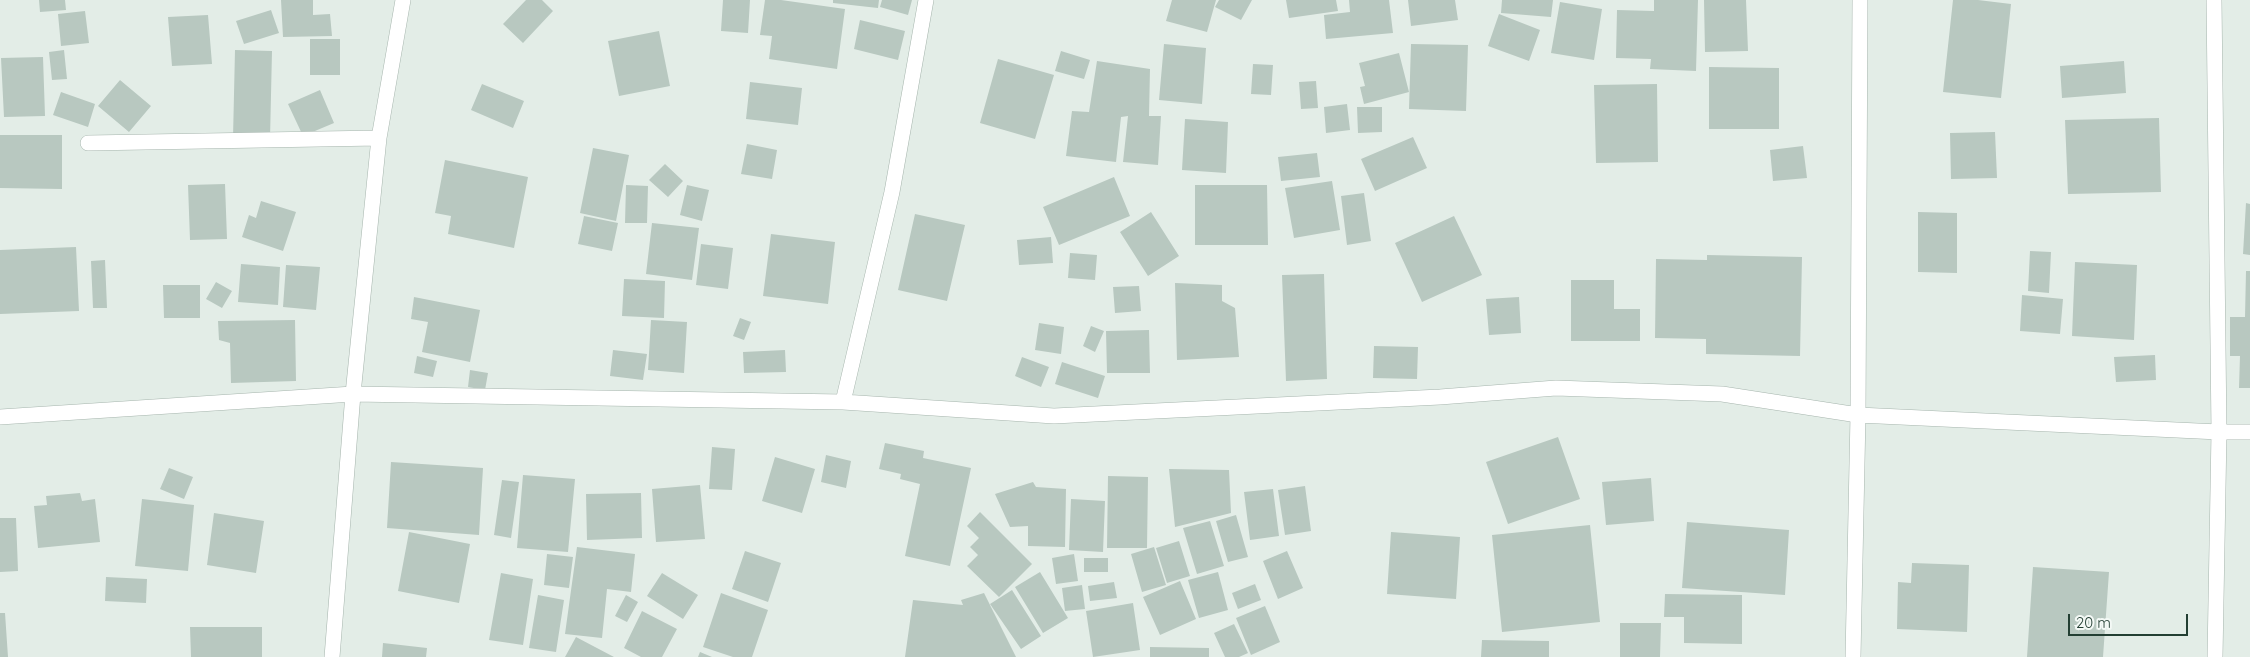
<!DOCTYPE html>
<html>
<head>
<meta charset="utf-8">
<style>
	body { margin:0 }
	#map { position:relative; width:2250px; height:657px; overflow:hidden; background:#e3ede7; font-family:Quicksand,sans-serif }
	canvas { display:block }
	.scale { position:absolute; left:2068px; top:614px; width:120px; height:22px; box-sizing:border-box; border:2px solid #233f33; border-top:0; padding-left:6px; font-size:15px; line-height:18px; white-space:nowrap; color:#233f33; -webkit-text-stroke:4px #f4f9f6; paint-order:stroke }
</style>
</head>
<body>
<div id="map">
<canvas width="2250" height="657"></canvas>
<div class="scale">20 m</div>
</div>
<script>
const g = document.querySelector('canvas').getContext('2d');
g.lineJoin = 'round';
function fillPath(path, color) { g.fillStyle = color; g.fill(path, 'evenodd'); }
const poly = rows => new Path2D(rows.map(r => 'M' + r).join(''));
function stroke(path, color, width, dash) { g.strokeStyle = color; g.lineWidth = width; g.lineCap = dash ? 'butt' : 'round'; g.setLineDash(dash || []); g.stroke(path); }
fillPath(poly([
	[39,0,65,0,66,10,40,12],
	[281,0,313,0,313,15,330,14,332,36,283,37],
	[526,0,542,0,553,11,523,43,503,24],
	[723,0,750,0,748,33,721,31],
	[765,0,781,0,845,9,837,69,769,59,772,36,760,35],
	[833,0,879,0,878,8,833,3],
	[882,0,912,0,908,15,880,7],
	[1172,0,1216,0,1207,32,1166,21],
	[1219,0,1252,0,1241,20,1215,7],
	[1286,0,1336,0,1338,11,1289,18],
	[1349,0,1389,0,1393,33,1326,39,1324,15,1350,12],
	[1408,0,1455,0,1458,20,1411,26],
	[1502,0,1553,0,1551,17,1501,13],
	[1654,0,1698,0,1696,71,1650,69,1651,59,1616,58,1617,10,1654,11],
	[1704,0,1746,0,1748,51,1705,52],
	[1953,0,1978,0,2011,4,2001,98,1943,92],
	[1560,2,1602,9,1594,60,1551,53],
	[271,10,279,33,244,44,236,21],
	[85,11,89,43,61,46,58,14],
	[1499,14,1540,30,1529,61,1488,46],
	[208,15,212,64,172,66,168,17],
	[860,20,905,31,898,60,854,49],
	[659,31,670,86,619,96,608,41],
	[310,39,340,39,340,75,310,75],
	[1164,44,1206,48,1202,104,1159,100],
	[1411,44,1468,45,1466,111,1409,109],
	[64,50,67,79,52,80,49,52],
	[235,50,272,51,270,139,233,138],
	[1061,51,1090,60,1084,79,1055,71],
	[1399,53,1409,92,1364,104,1360,87,1365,86,1359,63],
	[43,57,45,116,4,117,1,58],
	[998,59,1054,75,1035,139,980,123],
	[1097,61,1150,69,1149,116,1161,116,1158,165,1123,162,1128,116,1121,117,1116,162,1066,156,1072,111,1089,112],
	[2124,61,2126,93,2062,98,2060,66],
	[1253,64,1273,65,1271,95,1251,94],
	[1709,67,1779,68,1779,129,1709,129],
	[120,80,151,106,129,132,98,106],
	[1316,81,1318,108,1301,109,1299,82],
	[750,82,802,88,798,125,746,119],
	[482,84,524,101,513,128,471,110],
	[1657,84,1658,162,1596,163,1594,85],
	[320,90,334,123,303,136,288,104],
	[61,92,95,104,88,127,53,115],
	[1347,104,1350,130,1326,133,1324,107],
	[1357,107,1382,107,1382,132,1358,133],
	[2159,118,2161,192,2068,194,2065,120],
	[1185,119,1228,122,1226,173,1182,170],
	[1995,132,1997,178,1951,179,1950,133],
	[0,135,62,135,62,189,0,188],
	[1413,137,1427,168,1375,191,1361,159],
	[747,144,777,150,772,179,741,174],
	[1803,146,1807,178,1773,181,1770,150],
	[593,148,629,155,616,221,580,213],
	[1317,153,1320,177,1281,181,1278,157],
	[445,160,528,177,514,248,448,234,451,216,435,213],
	[665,164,683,181,668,197,649,180],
	[1114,177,1130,216,1059,245,1043,207],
	[1332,181,1340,230,1294,238,1285,188],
	[225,184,227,239,190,240,188,185],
	[626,185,648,186,647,223,625,223],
	[687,185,709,190,702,221,680,215],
	[1195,185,1267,185,1268,245,1195,245],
	[1364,193,1371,241,1347,245,1341,196],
	[261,201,296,212,283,251,242,237,249,215,256,218],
	[2246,203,2250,204,2250,255,2243,254],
	[1151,212,1179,256,1148,276,1120,232],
	[1918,212,1957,213,1957,273,1918,272],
	[915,214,965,225,947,301,898,290],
	[584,216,618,223,612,251,578,244],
	[1454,216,1482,275,1422,302,1395,243],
	[652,223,699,228,692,280,646,274],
	[771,234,835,242,828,304,763,296],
	[1051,237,1053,263,1019,265,1017,240],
	[701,244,733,248,728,289,696,285],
	[76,247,79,311,0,314,0,250],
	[2030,251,2051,252,2049,293,2028,291],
	[1070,253,1097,255,1095,280,1068,278],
	[1707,255,1802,257,1800,356,1706,354,1706,339,1655,338,1656,259,1707,260],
	[105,260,107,308,93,308,91,261],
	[2075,262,2137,265,2134,340,2072,336],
	[241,264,280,267,278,305,238,302],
	[286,265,320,267,316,310,283,307],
	[2246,271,2250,271,2250,388,2239,388,2240,356,2230,356,2230,317,2245,317],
	[1324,274,1327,379,1286,381,1282,275],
	[624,279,665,281,664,318,622,316],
	[1571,280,1614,280,1614,309,1640,309,1640,341,1571,341],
	[216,282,232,291,222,308,206,299],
	[1175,283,1222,285,1222,301,1235,308,1239,357,1177,360],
	[163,285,200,285,200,318,164,318],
	[1139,286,1141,311,1115,313,1113,287],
	[2022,295,2063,299,2060,334,2020,331],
	[414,297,480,310,470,362,422,352,428,322,411,319],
	[1519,297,1521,333,1489,335,1486,299],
	[740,318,751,322,744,340,733,336],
	[295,320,296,381,231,383,230,343,219,340,218,321],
	[651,320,687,322,684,373,648,370],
	[1039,323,1064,327,1061,354,1035,350],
	[1091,326,1104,331,1095,352,1083,346],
	[1149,330,1150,373,1107,373,1106,331],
	[1374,346,1418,347,1417,379,1373,378],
	[613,350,647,354,643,380,610,376],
	[785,350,786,372,744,373,743,352],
	[2155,355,2156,380,2116,382,2114,357],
	[417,356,437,361,433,377,414,373],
	[1022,357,1049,367,1041,387,1015,376],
	[1062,362,1105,376,1098,398,1055,384],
	[470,370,488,373,485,390,468,387],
	[1558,437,1580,499,1508,524,1486,462],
	[885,443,924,451,923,458,971,468,950,566,905,556,920,484,900,479,901,474,879,469],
	[712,447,735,449,732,490,709,489],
	[826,455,851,461,846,488,821,482],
	[775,457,815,469,802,513,762,501],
	[391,462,483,468,479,535,387,528],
	[169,468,193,477,184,499,160,489],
	[1169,469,1229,470,1231,513,1175,527],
	[523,475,575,479,568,552,517,548],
	[1108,476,1148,477,1147,548,1107,548],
	[1651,478,1654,521,1606,525,1602,482],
	[502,480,519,482,511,538,494,535],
	[1033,482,1036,487,1066,489,1065,547,1028,546,1028,526,1010,527,995,494],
	[700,485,705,539,656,542,652,489],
	[1305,486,1311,531,1285,535,1278,490],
	[1273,489,1279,536,1250,540,1244,492],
	[80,493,82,501,95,499,100,542,38,548,34,506,47,505,46,496],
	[641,493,642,538,587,540,586,494],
	[142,499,194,505,188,571,135,566],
	[1071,499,1105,501,1103,552,1069,550],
	[980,512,1032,564,999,597,967,566,978,555,970,547,979,538,967,526],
	[214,513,264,521,256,573,207,565],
	[1236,515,1248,557,1228,562,1216,521],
	[0,518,16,518,18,571,0,572],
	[1210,521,1224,566,1197,574,1183,528],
	[1687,522,1789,530,1785,595,1682,588],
	[1590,525,1600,622,1502,632,1492,535],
	[409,532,470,544,459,603,398,591],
	[1391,532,1460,537,1456,599,1387,594],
	[1179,541,1190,576,1167,583,1156,548],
	[577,547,635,554,631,592,607,589,602,638,565,634],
	[1154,547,1166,585,1142,592,1131,554],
	[745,551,781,563,768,602,732,589],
	[1287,551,1303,588,1278,599,1263,561],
	[547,554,573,557,569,588,544,585],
	[1074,554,1078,581,1056,584,1052,558],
	[1084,558,1108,558,1108,572,1084,572],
	[1912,563,1969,565,1967,632,1897,629,1898,582,1911,583],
	[2033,567,2109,572,2103,657,2027,657],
	[1040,572,1068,618,1043,633,1015,587],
	[1218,572,1228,610,1199,618,1188,580],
	[501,573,533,579,523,645,489,640],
	[662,573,698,595,683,619,647,596],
	[106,577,147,579,146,603,105,601],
	[1180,581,1196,619,1160,635,1143,597],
	[1114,582,1117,598,1090,601,1088,586],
	[1255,584,1261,600,1238,609,1232,593],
	[1082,585,1085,609,1065,611,1062,588],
	[1012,590,1041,636,1021,649,990,604],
	[721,593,768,610,752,657,733,657,703,647],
	[984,593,1016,657,905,657,913,600,963,605,961,600],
	[1665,594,1742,595,1742,644,1684,643,1684,617,1664,617],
	[538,595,564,600,556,652,529,648],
	[626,595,638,602,627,622,615,616],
	[1133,603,1140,650,1093,657,1086,611],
	[1265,606,1280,642,1251,655,1236,618],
	[642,611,677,629,662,657,641,657,624,648],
	[0,613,5,613,8,657,0,657],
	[1620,623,1661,623,1660,657,1620,657],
	[1234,624,1248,653,1239,657,1225,657,1214,633],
	[190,627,262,627,262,657,191,657],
	[576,637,614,657,565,657],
	[1482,640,1549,641,1549,657,1481,657],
	[383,643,427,648,426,657,382,657],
	[1150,647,1209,648,1209,657,1150,657],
	[700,652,712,657,698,657]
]), '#b8c8c0');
const street = poly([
	[2214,0,2219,432,2215,657],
	[88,143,379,138],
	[843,402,892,192,926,0],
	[0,417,353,394,843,402,1054,416,1440,397,1556,388,1722,394,1858,415,2219,432,2250,432],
	[332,657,353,394,379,138,403,0],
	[1853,657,1858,415,1860,0]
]);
stroke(street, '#a6b5ad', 16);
stroke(street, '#fff', 15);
</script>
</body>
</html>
